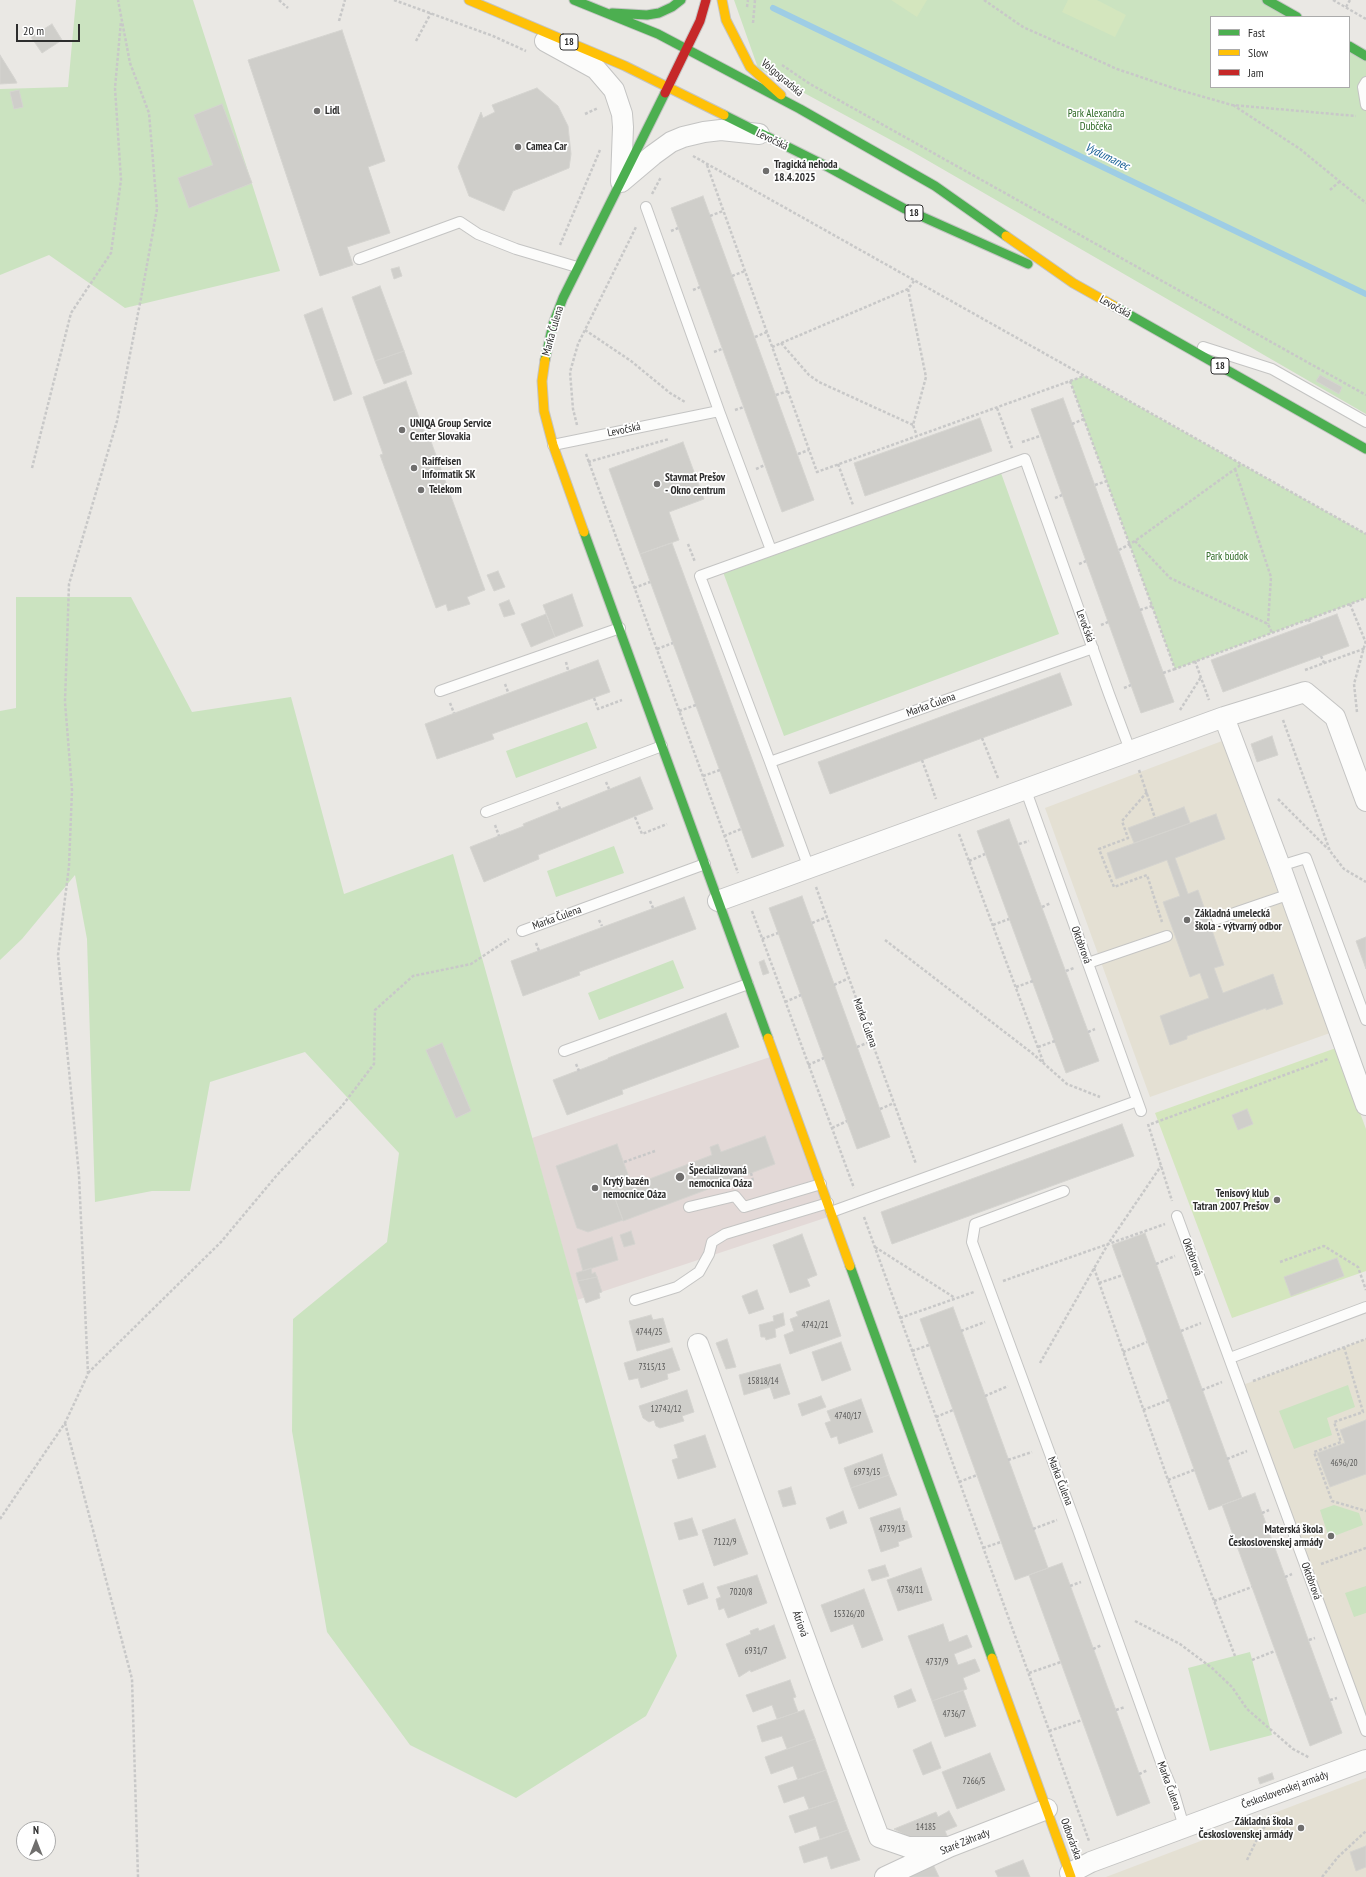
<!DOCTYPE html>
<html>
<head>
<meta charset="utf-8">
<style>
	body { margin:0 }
	#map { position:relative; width:1366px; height:1877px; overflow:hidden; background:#eae8e4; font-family:"PT Sans Narrow",sans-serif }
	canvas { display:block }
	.legend { position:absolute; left:1210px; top:16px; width:140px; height:72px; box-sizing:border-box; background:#fff; border:1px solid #ababab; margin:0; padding:5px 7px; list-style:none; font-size:12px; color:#2d2d2d }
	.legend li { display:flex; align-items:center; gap:8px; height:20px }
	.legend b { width:20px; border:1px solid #ababab }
	.north { position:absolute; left:16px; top:1821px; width:40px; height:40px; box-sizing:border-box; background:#fff; border:1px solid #ababab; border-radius:50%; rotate:0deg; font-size:11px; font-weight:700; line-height:16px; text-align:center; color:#2d2d2d }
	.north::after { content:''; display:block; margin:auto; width:14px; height:18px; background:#6f6e6d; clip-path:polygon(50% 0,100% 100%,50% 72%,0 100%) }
	.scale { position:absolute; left:16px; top:24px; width:64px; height:18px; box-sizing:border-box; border:2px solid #2d2d2d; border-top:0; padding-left:5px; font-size:12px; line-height:14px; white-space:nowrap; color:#2d2d2d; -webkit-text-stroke:3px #fff; paint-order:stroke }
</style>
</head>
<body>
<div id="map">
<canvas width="1366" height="1877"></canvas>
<ul class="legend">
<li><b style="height:5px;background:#4caf50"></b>Fast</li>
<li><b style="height:5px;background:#ffc107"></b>Slow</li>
<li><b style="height:5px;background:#c62828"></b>Jam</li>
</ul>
<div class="north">N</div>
<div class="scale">20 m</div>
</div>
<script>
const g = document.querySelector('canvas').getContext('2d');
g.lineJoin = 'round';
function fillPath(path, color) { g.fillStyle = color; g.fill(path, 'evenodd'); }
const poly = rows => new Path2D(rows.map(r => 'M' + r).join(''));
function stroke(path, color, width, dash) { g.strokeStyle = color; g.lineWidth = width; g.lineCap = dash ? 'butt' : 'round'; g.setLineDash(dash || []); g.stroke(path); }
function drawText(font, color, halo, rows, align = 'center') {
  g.font = font + ' "PT Sans Narrow",sans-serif'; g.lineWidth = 3.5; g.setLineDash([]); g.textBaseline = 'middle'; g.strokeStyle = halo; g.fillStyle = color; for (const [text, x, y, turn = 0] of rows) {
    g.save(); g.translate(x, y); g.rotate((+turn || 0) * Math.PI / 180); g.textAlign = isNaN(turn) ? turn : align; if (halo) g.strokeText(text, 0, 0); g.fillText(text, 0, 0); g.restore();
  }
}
fillPath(poly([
	[1222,741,1330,1033,1150,1097,1045,808],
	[1366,1339,1366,1731,1240,1386],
	[1366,1778,1366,1877,1106,1877]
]), '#e4e0d3');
fillPath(poly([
	[773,1056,831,1216,577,1300,532,1138]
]), '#e3d9d7');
fillPath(poly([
	[76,0,193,0,280,271,125,308,49,255,0,275,0,89,68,87],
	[734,0,1266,0,1297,17,1211,17,1211,87,1349,87,1349,46,1366,56,1366,414,913,152,758,68],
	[1084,376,1366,534,1366,598,1175,669,1070,381],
	[1001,473,1059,634,784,736,723,572],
	[16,597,131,597,192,712,291,697,344,894,453,854,677,1656,646,1716,516,1798,410,1745,327,1632,292,1431,293,1319,387,1242,399,1153,305,1052,210,1082,190,1191,152,1191,95,1202,87,939,75,875,22,939,0,960,0,711,16,708],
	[587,722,597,748,516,778,506,751],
	[614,846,624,873,556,897,547,871],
	[673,960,684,988,599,1020,588,993],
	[1348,1385,1355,1407,1327,1418,1332,1435,1294,1449,1279,1411],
	[1334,1505,1359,1513,1363,1525,1329,1538,1320,1510],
	[1366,1586,1366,1613,1354,1617,1345,1593],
	[1250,1652,1272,1735,1210,1751,1188,1668]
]), '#cbe3c0');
fillPath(poly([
	[891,0,927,0,917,17],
	[1068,0,1097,0,1126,15,1115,37,1062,12],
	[1336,1048,1366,1129,1366,1271,1232,1318,1155,1113]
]), '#d4e6be');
stroke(poly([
	[773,8,1366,294]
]), '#9ecde5', 6);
const building = poly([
	[52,24,62,40,42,53,31,37,52,24],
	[342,30,385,161,368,167,390,233,347,247,353,265,320,276,248,60,342,30],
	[0,55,15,79,17,83,0,84,0,55],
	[537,88,558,106,568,126,571,154,569,168,513,191,504,211,469,196,458,167,481,112,483,118,495,112,492,105,537,88],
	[19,90,23,107,14,109,10,92,19,90],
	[222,104,252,183,189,208,178,178,213,165,194,115,222,104],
	[703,196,814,500,782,512,671,208,703,196],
	[399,267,402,276,394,279,391,269,399,267],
	[380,286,404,351,375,361,352,297,380,286],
	[322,308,352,394,334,401,304,315,322,308],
	[404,351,412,374,384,384,375,361,404,351],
	[1320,375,1342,387,1339,394,1316,381,1320,375],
	[406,381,426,437,429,436,485,590,467,597,470,604,448,611,446,604,436,608,380,455,383,454,363,397,406,381],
	[1063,398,1174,702,1141,713,1031,409,1063,398],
	[980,418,992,451,865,496,854,463,980,418],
	[683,442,704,499,669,512,679,540,640,554,609,469,683,442],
	[672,543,784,846,752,858,640,554,672,543],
	[498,571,505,587,494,591,487,575,498,571],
	[572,594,583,626,555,637,543,605,572,594],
	[509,600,515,614,504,617,499,604,509,600],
	[546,614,555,637,531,647,521,624,546,614],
	[1337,614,1349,646,1223,692,1211,660,1337,614],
	[598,660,610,692,492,734,494,739,437,759,425,724,598,660],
	[1060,673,1072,705,830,794,818,762,1060,673],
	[1272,736,1278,755,1257,762,1251,744,1272,736],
	[640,777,653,809,538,855,539,859,484,882,470,847,524,826,523,824,640,777],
	[1184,807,1190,823,1134,843,1128,828,1184,807],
	[1216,814,1225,839,1175,858,1188,894,1198,890,1224,965,1214,968,1223,993,1273,974,1283,1004,1266,1010,1266,1008,1187,1036,1187,1039,1170,1045,1160,1016,1209,998,1200,973,1190,977,1163,902,1180,896,1167,860,1116,879,1107,853,1216,814],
	[1009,819,1099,1061,1066,1073,977,831,1009,819],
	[802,896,890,1137,857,1149,769,908,802,896],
	[684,897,696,929,579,972,580,975,523,996,511,961,684,897],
	[1366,937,1366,969,1356,941,1366,937],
	[764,960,769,973,763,975,759,962,764,960],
	[726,1013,739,1047,622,1090,623,1094,567,1115,553,1080,608,1059,608,1058,726,1013],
	[442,1043,471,1111,456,1118,426,1050,442,1043],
	[1247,1109,1253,1124,1238,1130,1232,1115,1247,1109],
	[1122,1124,1134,1156,892,1244,881,1212,1122,1124],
	[765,1136,775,1164,623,1221,613,1193,712,1155,710,1147,718,1144,721,1152,765,1136],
	[617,1144,632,1186,613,1193,623,1220,588,1232,577,1228,556,1166,617,1144],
	[631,1231,635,1244,624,1247,620,1235,631,1231],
	[1145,1233,1242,1498,1209,1510,1112,1245,1145,1233],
	[802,1234,817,1275,807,1279,810,1286,790,1293,773,1245,802,1234],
	[612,1237,618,1260,583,1271,577,1249,612,1237],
	[1337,1258,1344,1276,1291,1296,1284,1277,1337,1258],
	[591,1268,592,1274,595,1272,597,1277,578,1281,576,1273,591,1268],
	[597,1277,602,1292,599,1293,600,1298,586,1303,578,1281,597,1277],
	[757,1290,764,1309,749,1314,742,1296,757,1290],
	[829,1300,841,1336,790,1354,784,1335,794,1331,790,1319,798,1316,796,1312,829,1300],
	[953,1307,1048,1568,1015,1580,920,1319,953,1307],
	[783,1313,785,1325,775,1329,776,1337,766,1340,765,1337,761,1337,759,1325,774,1321,773,1316,783,1313],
	[651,1315,653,1320,663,1318,670,1342,637,1351,629,1321,651,1315],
	[727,1339,736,1367,726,1369,716,1343,727,1339],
	[841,1342,851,1370,822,1381,812,1352,841,1342],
	[672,1348,680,1370,667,1374,668,1379,641,1388,638,1378,629,1380,624,1363,672,1348],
	[780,1364,790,1394,774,1399,770,1387,744,1395,739,1375,780,1364],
	[687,1390,694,1412,682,1416,684,1421,660,1428,656,1426,654,1420,649,1422,643,1418,639,1406,687,1390],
	[821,1396,826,1407,802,1416,798,1404,821,1396],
	[861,1399,873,1432,839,1444,837,1436,831,1438,825,1423,831,1421,827,1411,861,1399],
	[1366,1420,1366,1474,1330,1487,1317,1453,1345,1443,1340,1430,1366,1420],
	[705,1435,716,1467,678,1479,672,1460,678,1458,674,1445,705,1435],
	[882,1454,889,1475,851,1488,844,1468,882,1454],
	[889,1475,897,1495,859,1509,851,1488,889,1475],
	[791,1487,796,1504,783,1507,778,1491,791,1487],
	[1255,1493,1342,1733,1310,1746,1222,1505,1255,1493],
	[900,1508,904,1521,907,1521,912,1537,898,1542,899,1546,881,1552,870,1518,900,1508],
	[843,1511,847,1523,830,1529,826,1518,843,1511],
	[692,1518,698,1535,679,1540,674,1523,692,1518],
	[735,1519,748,1554,714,1566,702,1530,735,1519],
	[1062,1563,1150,1803,1117,1816,1029,1575,1062,1563],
	[885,1565,889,1576,872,1581,868,1570,885,1565],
	[921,1568,932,1600,898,1611,887,1580,921,1568],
	[757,1575,767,1603,728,1618,724,1608,719,1610,716,1599,721,1597,717,1587,757,1575],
	[703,1583,708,1598,688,1605,683,1590,703,1583],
	[864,1589,883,1640,862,1648,853,1624,831,1632,821,1605,864,1589],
	[943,1624,949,1642,967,1635,972,1647,954,1654,958,1665,975,1659,980,1671,963,1678,967,1689,932,1701,908,1636,943,1624],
	[774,1625,786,1658,751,1672,750,1670,739,1677,726,1644,751,1634,750,1631,758,1628,759,1631,774,1625],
	[790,1680,796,1697,793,1698,798,1712,777,1719,772,1705,753,1712,746,1695,790,1680],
	[911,1689,916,1701,898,1708,894,1696,911,1689],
	[963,1690,976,1726,945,1737,932,1701,963,1690],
	[804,1710,815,1739,787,1749,782,1736,762,1742,757,1726,804,1710],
	[815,1739,826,1770,798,1780,793,1766,771,1774,765,1757,815,1739],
	[931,1742,941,1768,923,1775,913,1750,931,1742],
	[990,1753,1005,1790,957,1809,942,1772,990,1753],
	[826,1770,837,1800,809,1809,804,1796,784,1803,778,1786,826,1770],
	[1272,1773,1274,1779,1260,1784,1258,1778,1272,1773],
	[837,1800,848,1830,820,1839,816,1826,795,1833,789,1816,837,1800],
	[949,1811,957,1826,945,1831,949,1840,909,1837,894,1829,936,1812,938,1817,949,1811],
	[848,1830,860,1860,831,1869,827,1856,804,1863,799,1847,848,1830],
	[1366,1846,1366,1867,1356,1871,1350,1852,1366,1846],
	[1023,1860,1030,1877,998,1877,995,1871,1023,1860],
	[932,1862,939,1877,899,1877,932,1862]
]);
fillPath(building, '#cfceca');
stroke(building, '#d5d4d0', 1);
const lane = poly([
	[1366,82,1363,87,1366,105],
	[646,207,719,411],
	[359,259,460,222,478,234,516,249,577,267],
	[1203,347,1272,369,1366,422],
	[553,445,719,411,771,550],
	[1093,648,770,762,700,576,1025,459,1109,694,1130,750],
	[440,691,620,628],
	[770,762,809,868],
	[1025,788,1141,1111],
	[486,812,662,746],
	[1280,866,1306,858,1366,1020],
	[1217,919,1290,894],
	[522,931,705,864],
	[1088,963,1167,936],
	[564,1051,748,984],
	[1064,1191,975,1224,972,1242,1078,1530,1162,1765,1174,1793,1184,1827],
	[689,1207,735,1196,744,1207,821,1184],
	[831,1212,1137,1101],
	[1177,1216,1366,1731],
	[635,1300,677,1287,699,1272,709,1254,712,1242,725,1234,828,1203],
	[1230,1358,1366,1307]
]);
const street = poly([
	[545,41,596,69,614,90,622,114,623,127,621,181],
	[621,182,653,155,671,142,683,137,704,132,721,130,759,134],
	[1224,717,1280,866,1366,1105],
	[718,901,1224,717,1305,692,1335,717,1366,801],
	[698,1344,823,1688,879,1837,908,1847,949,1847],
	[1070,1873,1091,1862,1366,1760],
	[885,1877,949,1847,1047,1809]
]);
const fast = poly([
	[574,0,658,34,800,109,935,186,1006,236],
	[1267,0,1297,17],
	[612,13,647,15,659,13,672,7,681,0],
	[1349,46,1366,56],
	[724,115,828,167,905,209,1028,264],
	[1114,306,1366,449],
	[545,360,553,324,563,298,665,93],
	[584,532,768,1038],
	[850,1266,992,1658]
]);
const slow = poly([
	[469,0,625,66,724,115],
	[722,0,726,20,750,67,781,95],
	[1006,236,1073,283,1114,306],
	[545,360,542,381,544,411,553,445,584,532],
	[768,1038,850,1266],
	[992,1658,1071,1877]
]);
const jam = poly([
	[665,93,700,21,706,0]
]);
stroke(lane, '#c4c4c3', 12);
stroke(street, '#c4c4c3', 22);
stroke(fast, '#c4c4c3', 11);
stroke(slow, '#c4c4c3', 11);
stroke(jam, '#c4c4c3', 11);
stroke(poly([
	[279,0,288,8],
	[394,0,493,36,526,51],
	[984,0,1023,27,1117,69,1176,89,1232,105,1356,116],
	[1333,0,1366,19],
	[747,7,748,0],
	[1346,7,1350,0],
	[339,21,345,0],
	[753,23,755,0],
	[416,41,431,13],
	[782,65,810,84,1366,395],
	[1233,105,1300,149,1366,203],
	[585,114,598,108],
	[693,156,1366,534],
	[707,165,817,472,1084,376],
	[1330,190,1339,182],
	[652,194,661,177],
	[710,216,723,211],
	[671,231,678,228],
	[560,245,600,150],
	[732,276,745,271],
	[908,289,926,377,913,425,917,436],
	[693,290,700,287],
	[585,330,631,361,670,393,685,402],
	[755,337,767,332],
	[781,343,809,375,819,382,913,425],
	[772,347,908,289,914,281],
	[714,352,722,349],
	[1070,381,1175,669,1366,598],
	[776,395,788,391],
	[997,408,1012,448],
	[735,410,744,407],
	[1072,424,1084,419],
	[577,425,573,409,570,372,578,344,636,227],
	[1022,442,1040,436],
	[586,454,738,873],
	[798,454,809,450],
	[588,462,669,439],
	[838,464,853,505],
	[32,468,71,313,111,253,121,180,115,88,121,21],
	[756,469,765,465],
	[1235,469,1271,577,1268,624],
	[1095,485,1107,481],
	[1055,498,1062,495],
	[1135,541,1170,578,1268,624,1272,633],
	[688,544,695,562],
	[1119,550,1135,541,1242,464],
	[1079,564,1086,561],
	[634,588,650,582],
	[1350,604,1366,643],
	[1140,610,1152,606],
	[1309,619,1310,623],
	[1101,625,1108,622],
	[657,649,673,643],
	[1321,656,1324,663],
	[1195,661,1209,700],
	[566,662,568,670],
	[1305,670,1366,648],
	[1163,673,1175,669],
	[505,684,508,692],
	[1124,688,1131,685],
	[594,698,598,709,622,700],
	[450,703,454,713],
	[1180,710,1201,677],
	[679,711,696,705],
	[1357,712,1354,684,1366,640],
	[1283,720,1330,851,1344,869,1366,882],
	[982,738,998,778],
	[922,760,936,799],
	[1139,770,1155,818],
	[703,776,720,770],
	[606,782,609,789],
	[1147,792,1122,821,1128,838,1099,849,1114,887,1147,875,1162,922],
	[1278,799,1328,849],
	[557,802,560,809],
	[635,817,642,834,667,824],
	[495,825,499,836],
	[959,834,1044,1064],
	[724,836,741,829],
	[1019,844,1029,841],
	[969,861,985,854],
	[816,887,916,1164],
	[650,901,653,908],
	[1042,907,1051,903],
	[752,911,854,1188],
	[599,920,602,926],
	[812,923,827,917],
	[993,925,1009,919],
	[762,939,778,933],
	[885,940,1032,1053,1067,1084,1100,1097],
	[536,943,539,951],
	[1066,971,1074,968],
	[834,985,849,978],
	[1016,987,1033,981],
	[785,1002,801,995],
	[1088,1032,1095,1029],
	[857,1047,872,1041],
	[1038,1047,1055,1041],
	[576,1064,579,1071],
	[808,1065,824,1058],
	[880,1109,894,1103],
	[1148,1124,1172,1201],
	[1151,1124,1328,1059],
	[832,1128,847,1121],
	[624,1162,655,1151],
	[751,1173,753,1181],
	[864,1217,1089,1841],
	[875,1247,955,1298],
	[1280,1262,1324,1246,1358,1267,1366,1290],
	[1156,1264,1175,1256],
	[1094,1268,1168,1480,1235,1656],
	[1003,1281,1165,1224],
	[1099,1283,1123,1275],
	[900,1318,974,1292],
	[961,1331,985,1322],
	[1181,1331,1201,1323],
	[1344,1347,1363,1412,1334,1422,1341,1442,1314,1452,1332,1501,1366,1511],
	[912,1351,929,1345],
	[1123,1352,1147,1342],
	[1040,1363,1108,1244,1161,1166],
	[88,1373,221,1242,277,1175,342,1106,374,1064,375,1010,413,976,471,964,509,939],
	[1253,1381,1366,1339],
	[1202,1390,1222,1382],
	[985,1396,1008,1386],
	[1143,1410,1169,1400],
	[936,1417,953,1410],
	[65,1423,132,1679,138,1877],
	[1227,1459,1247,1451],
	[1008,1460,1032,1452],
	[1168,1480,1194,1470],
	[959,1482,977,1475],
	[1262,1513,1269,1510],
	[0,1519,65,1423,88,1374,79,1175,58,955,69,866,72,790,65,702,69,584,117,421,141,298,157,209,149,113,130,63,118,0],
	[1033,1529,1057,1520],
	[983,1548,1001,1542],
	[1321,1564,1366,1548],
	[1285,1577,1292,1574],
	[1070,1586,1081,1582],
	[1214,1601,1252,1587],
	[1135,1621,1180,1644,1212,1668,1232,1687,1247,1709,1293,1749,1310,1758],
	[1309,1640,1315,1638],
	[1093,1649,1102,1645],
	[1252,1660,1275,1651],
	[1029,1673,1061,1662],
	[1330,1700,1337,1698],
	[1116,1710,1125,1707],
	[1049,1731,1082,1720],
	[1139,1774,1148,1770],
	[1247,1860,1259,1835,1270,1819],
	[1322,1877,1338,1857,1366,1831]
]), '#c8c8c8', 2.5, [3, 2]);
stroke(lane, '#fcfcfb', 10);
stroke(street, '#fcfcfb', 20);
stroke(fast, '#4caf50', 9);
stroke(slow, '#ffc107', 9);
stroke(jam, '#c62828', 9);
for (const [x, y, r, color] of [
	[317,111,4,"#6f6e6d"],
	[518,147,4,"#6f6e6d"],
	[766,171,4,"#6f6e6d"],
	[402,430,4,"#6f6e6d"],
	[414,468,4,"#6f6e6d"],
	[657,484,4,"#6f6e6d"],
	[421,490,4,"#6f6e6d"],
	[1187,920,4,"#6f6e6d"],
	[680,1177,5,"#6f6e6d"],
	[595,1188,4,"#6f6e6d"],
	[1277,1200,4,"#6f6e6d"],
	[1331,1536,4,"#6f6e6d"],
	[1301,1828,4,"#6f6e6d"]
]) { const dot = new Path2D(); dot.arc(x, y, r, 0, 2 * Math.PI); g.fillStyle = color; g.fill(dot); stroke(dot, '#fff', 1.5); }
drawText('9px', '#575756', null, [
	["4742/21",815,1325],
	["4744/25",649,1332],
	["7315/13",652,1367],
	["15818/14",763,1381],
	["12742/12",666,1409],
	["4740/17",848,1416],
	["4696/20",1344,1463],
	["6973/15",867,1472],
	["4739/13",892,1529],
	["7122/9",725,1542],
	["4738/11",910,1590],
	["7020/8",741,1592],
	["15326/20",849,1614],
	["6931/7",756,1651],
	["4737/9",937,1662],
	["4736/7",954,1714],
	["7266/5",974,1781],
	["14185",926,1827]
]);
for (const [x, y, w] of [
	[569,42,18],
	[914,213,18],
	[1220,366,18]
]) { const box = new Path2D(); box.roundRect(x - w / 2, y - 8, w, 16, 3); g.fillStyle = '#fff'; g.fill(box); stroke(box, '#2d2d2d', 1); }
drawText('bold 10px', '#2d2d2d', null, [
	["18",569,42],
	["18",914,213],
	["18",1220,366]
]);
drawText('11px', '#2d2d2d', '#fff', [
	["Volgogradská",782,78,40],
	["Levočská",772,140,26],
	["Levočská",1115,307,29],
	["Marka Čulena",553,331,-74],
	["Levočská",624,430,-12],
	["Levočská",1085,626,70],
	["Marka Čulena",931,705,-20],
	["Marka Čulena",557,918,-20],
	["Októbrová",1081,945,70],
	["Marka Čulena",865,1023,70],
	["Októbrová",1192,1257,70],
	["Marka Čulena",1060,1481,69],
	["Októbrová",1311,1581,70],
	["Átriová",800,1624,70],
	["Marka Čulena",1169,1786,70],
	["Československej armády",1285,1790,-20],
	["Odborárska",1071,1839,70],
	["Staré Záhrady",965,1842,-22]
]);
drawText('bold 11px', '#2d2d2d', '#fff', [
	["Lidl",325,111],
	["Camea Car",526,147],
	["Tragická nehoda",774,165],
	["18.4.2025",774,178],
	["UNIQA Group Service",410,424],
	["Center Slovakia",410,437],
	["Raiffeisen",422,462],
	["Informatik SK",422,475],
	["Stavmat Prešov",665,478],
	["- Okno centrum",665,491],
	["Telekom",429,490],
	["Základná umelecká",1195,914],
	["škola - výtvarný odbor",1195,927],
	["Špecializovaná",689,1171],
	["nemocnica Oáza",689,1184],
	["Krytý bazén",603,1182],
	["nemocnice Oáza",603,1195],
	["Tenisový klub",1269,1194,"right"],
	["Tatran 2007 Prešov",1269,1207,"right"],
	["Materská škola",1323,1530,"right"],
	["Československej armády",1323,1543,"right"],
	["Základná škola",1293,1822,"right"],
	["Československej armády",1293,1835,"right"]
], 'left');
drawText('11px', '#2a6621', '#fff', [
	["Park Alexandra",1096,114],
	["Dubčeka",1096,127],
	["Park búdok",1227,557]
]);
drawText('italic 12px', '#196196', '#fff', [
	["Vydumanec",1107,157,26]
]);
</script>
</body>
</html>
